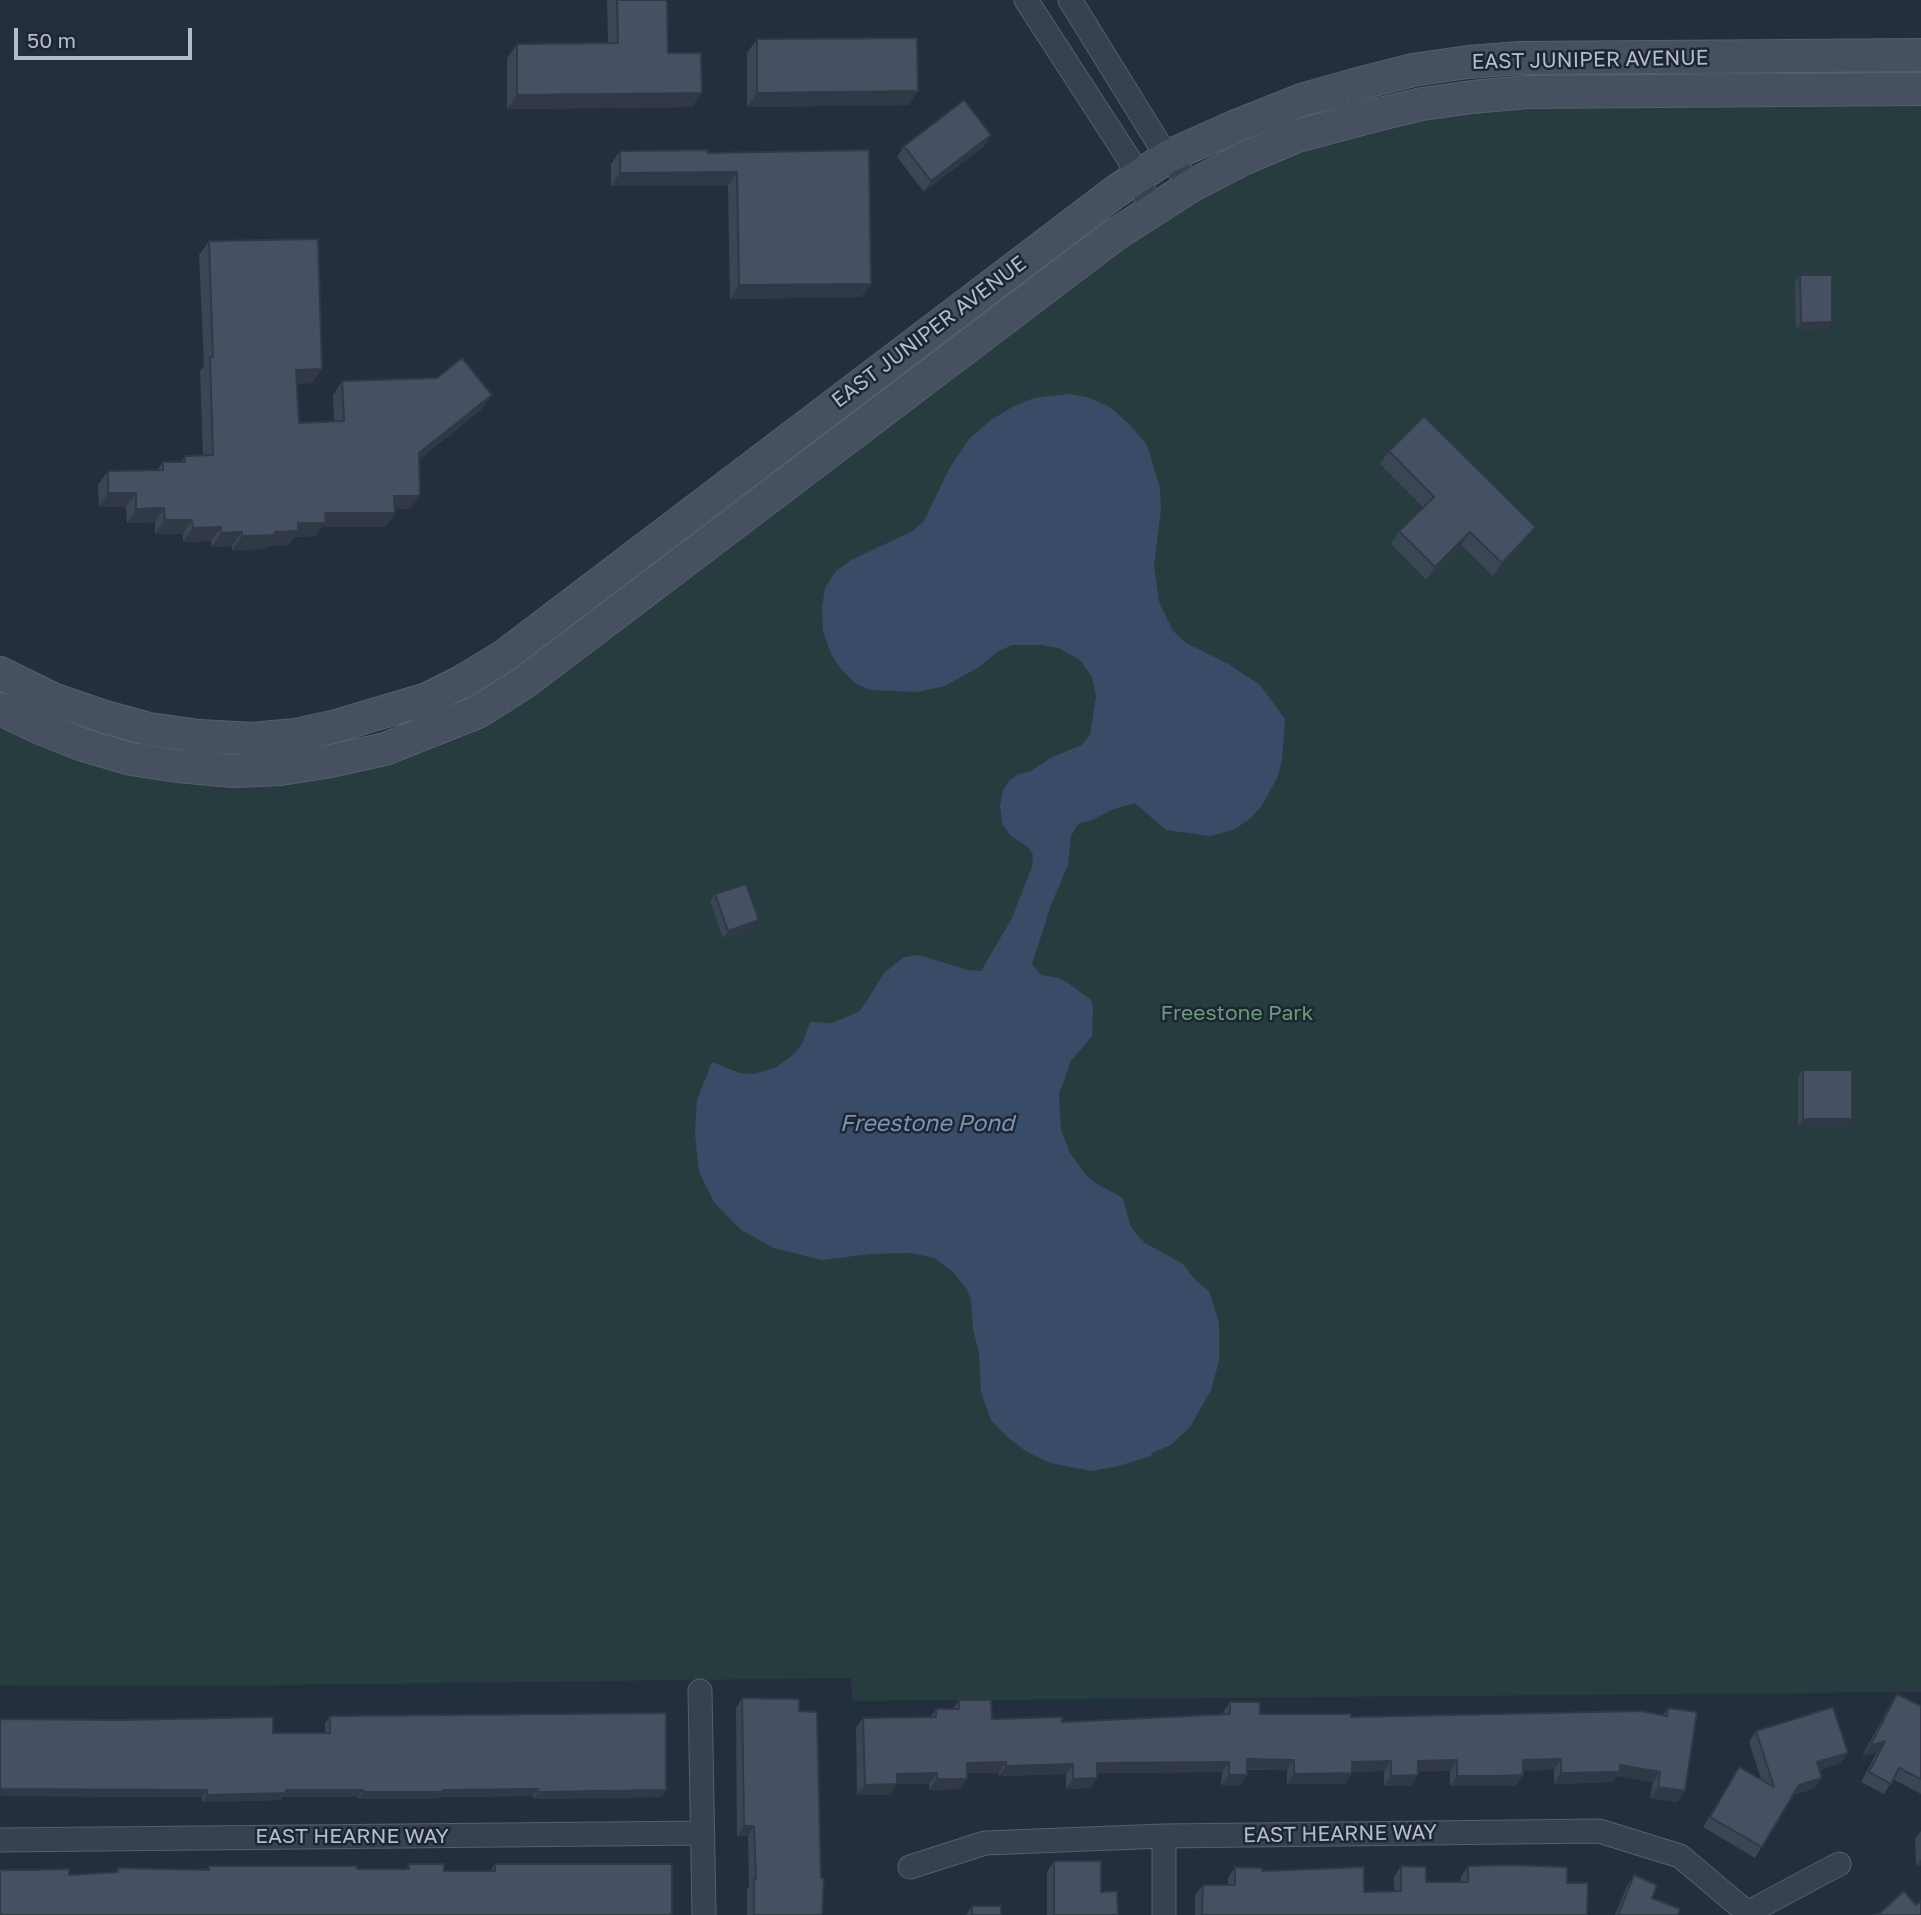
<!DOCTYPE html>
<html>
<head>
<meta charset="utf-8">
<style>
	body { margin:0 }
	#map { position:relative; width:1921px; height:1915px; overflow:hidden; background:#242f3e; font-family:"Golos Text",sans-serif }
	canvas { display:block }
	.scale { position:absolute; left:14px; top:28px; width:178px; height:32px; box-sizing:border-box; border:4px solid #b4bcc9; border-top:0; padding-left:9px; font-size:21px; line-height:24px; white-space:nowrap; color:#b4bcc9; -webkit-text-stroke:5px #1d2633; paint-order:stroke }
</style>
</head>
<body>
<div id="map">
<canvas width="1921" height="1915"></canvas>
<div class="scale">50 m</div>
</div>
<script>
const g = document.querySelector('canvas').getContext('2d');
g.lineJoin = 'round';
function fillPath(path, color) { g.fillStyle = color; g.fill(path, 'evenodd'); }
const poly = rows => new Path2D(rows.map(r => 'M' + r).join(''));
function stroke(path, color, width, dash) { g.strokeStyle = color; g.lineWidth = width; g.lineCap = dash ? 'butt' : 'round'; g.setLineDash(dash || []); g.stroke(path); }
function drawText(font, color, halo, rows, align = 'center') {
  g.font = font + ' "Golos Text",sans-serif'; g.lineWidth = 5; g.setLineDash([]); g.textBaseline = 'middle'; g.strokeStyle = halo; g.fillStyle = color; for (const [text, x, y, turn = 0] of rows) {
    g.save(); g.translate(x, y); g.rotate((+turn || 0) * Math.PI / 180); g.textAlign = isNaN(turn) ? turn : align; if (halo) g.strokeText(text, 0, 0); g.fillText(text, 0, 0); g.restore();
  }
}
fillPath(poly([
	[1921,102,1921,1692,852,1701,851,1678,196,1686,0,1685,0,722,65,754,391,758,1120,247,1239,173,1307,144,1467,110,1537,107]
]), '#263c3f');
fillPath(poly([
	[1070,394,1090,398,1110,407,1130,425,1147,445,1160,488,1161,510,1154,565,1159,602,1173,631,1186,643,1230,665,1260,685,1285,719,1282,761,1277,778,1261,807,1251,818,1235,829,1211,836,1166,830,1135,803,1111,810,1092,820,1078,824,1071,836,1068,865,1051,905,1032,964,1041,975,1059,978,1068,983,1091,1000,1093,1006,1092,1036,1071,1061,1059,1094,1061,1130,1070,1153,1086,1175,1095,1183,1123,1198,1130,1225,1137,1235,1145,1243,1183,1264,1196,1281,1209,1291,1219,1322,1219,1361,1211,1390,1190,1427,1171,1445,1152,1453,1151,1456,1115,1467,1091,1471,1050,1463,1027,1452,1007,1437,991,1420,981,1392,979,1353,973,1329,971,1299,966,1288,952,1271,934,1258,911,1253,871,1254,821,1260,774,1248,741,1230,714,1202,699,1172,695,1134,697,1100,712,1062,740,1073,753,1074,775,1068,794,1054,802,1044,810,1022,832,1023,860,1011,885,972,904,957,919,955,968,970,981,971,1012,918,1032,867,1033,855,1028,847,1011,836,1002,824,1000,806,1003,790,1010,780,1019,774,1031,771,1052,757,1082,745,1090,735,1096,697,1092,677,1080,660,1059,648,1040,645,1012,645,997,652,979,667,945,686,917,692,871,690,856,684,842,670,831,654,823,632,822,608,825,588,836,571,851,560,913,531,924,521,949,469,969,439,991,420,1014,406,1034,398]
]), '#394c67');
const street = poly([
	[1026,0,1129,159,1152,210],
	[1070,0,1159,144,1191,186],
	[700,1691,704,1915],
	[0,1840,703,1833],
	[910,1867,985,1843,1164,1836,1599,1831,1680,1856,1750,1915],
	[1749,1912,1839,1864],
	[1164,1915,1164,1836]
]);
const secondary = poly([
	[0,673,53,699,105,717,149,729,200,736,252,739,295,735,336,726,427,699,463,681,504,656,1115,192,1169,156,1236,126,1304,99,1354,85,1413,70,1468,62,1520,58,1921,55],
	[0,709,40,728,83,745,131,759,178,766,233,771,281,769,331,761,385,749,478,712,525,682,1116,234,1191,186,1245,158,1297,136,1376,115,1422,104,1472,97,1527,92,1921,89]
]);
stroke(street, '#565f6c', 25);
stroke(secondary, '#565f6c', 34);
stroke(street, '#38414e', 23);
stroke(secondary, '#465061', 32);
fillPath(poly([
	[607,0,667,0,668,53,692,107,507,109,507,58,517,44,608,43],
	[757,39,918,91,908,105,747,107,747,53],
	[991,135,984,146,924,192,897,157,904,146],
	[869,150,871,284,861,297,730,299,728,186,611,186,611,164,620,151,708,153],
	[209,241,322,369,312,383,297,384,299,423,334,422,333,395,342,381,482,409,420,459,410,509,395,509,395,513,385,527,322,527,316,536,294,537,289,545,268,546,265,549,232,550,232,546,211,547,211,541,183,542,183,534,155,534,155,522,127,523,126,507,99,507,98,485,108,471,157,470,163,462,181,462,185,456,203,456,200,371,204,366,199,255],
	[1800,275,1832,322,1827,329,1796,330,1795,282],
	[1389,451,1536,527,1527,540,1493,576,1461,545,1426,580,1391,544,1399,531,1423,507,1380,464],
	[715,894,754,927,723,938,710,901],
	[1803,1070,1852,1119,1847,1126,1798,1126,1798,1077],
	[1897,1694,1921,1706,1921,1794,1893,1779,1884,1794,1861,1782,1877,1752,1862,1756,1890,1705],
	[742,1698,799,1711,822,1915,747,1915,747,1889,749,1886,748,1836,737,1836,736,1708],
	[959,1700,992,1719,1062,1722,1223,1714,1223,1712,1230,1702,1260,1714,1351,1717,1663,1715,1668,1708,1685,1791,1677,1802,1650,1798,1653,1782,1617,1776,1613,1782,1554,1784,1554,1770,1523,1770,1516,1786,1450,1786,1450,1771,1418,1771,1418,1775,1411,1786,1384,1786,1384,1771,1352,1772,1345,1784,1287,1784,1287,1770,1247,1770,1247,1775,1239,1786,1221,1785,1222,1772,1097,1773,1097,1778,1090,1788,1066,1789,1066,1774,999,1776,999,1773,967,1773,960,1789,929,1790,929,1784,897,1784,890,1795,857,1795,856,1728,863,1718,931,1717,936,1709,953,1709],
	[330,1716,666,1790,662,1797,533,1799,533,1796,439,1797,438,1799,358,1799,358,1797,283,1797,281,1800,202,1802,202,1797,0,1796,0,1719,273,1733,325,1733,325,1723],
	[1756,1731,1841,1763,1819,1770,1815,1788,1793,1795,1755,1858,1703,1827,1739,1767,1761,1779,1749,1742],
	[1921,1831,1921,1866,1916,1866,1915,1839],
	[1054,1861,1101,1892,1118,1915,1047,1915,1047,1872],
	[409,1864,444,1871,490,1871,495,1864,672,1864,0,1915,31,1870,69,1875,115,1873,118,1868,206,1870,209,1866,406,1869],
	[1401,1866,1426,1882,1461,1882,1461,1877,1468,1866,1567,1883,1587,1915,1195,1915,1195,1895,1203,1885,1228,1885,1228,1878,1235,1867,1262,1871,1364,1892,1394,1891,1394,1877],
	[1634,1875,1652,1898,1678,1915,1615,1915,1627,1886],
	[972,1906,1001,1915,966,1915]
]), '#3b4654');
fillPath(poly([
	[918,91,908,105,747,107,757,93],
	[702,93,692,107,507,109,517,95],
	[991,135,984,146,924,192,931,181],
	[737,172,728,186,611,186,620,173],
	[871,284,861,297,730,299,739,285],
	[1832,322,1827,329,1796,330,1801,323],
	[322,369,312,383,286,384,296,370],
	[492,395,482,409,410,467,419,453],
	[108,493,136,493,126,507,99,507],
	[394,496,420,496,410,509,385,509],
	[164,508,155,522,127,523,136,509],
	[325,513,395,513,385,527,322,527,316,536,294,537,289,545,268,546,265,549,232,550,242,536,275,532],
	[165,520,192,520,183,534,155,534],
	[221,527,211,541,183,542,193,528],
	[1536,527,1527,540,1493,576,1502,563],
	[242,532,232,546,211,547,221,533],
	[1470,532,1461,545,1426,580,1435,567],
	[759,920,754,927,723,938,728,931],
	[1803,1119,1852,1119,1847,1126,1798,1126],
	[1885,1741,1877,1752,1862,1756,1870,1746],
	[1848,1753,1841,1763,1810,1773,1817,1762],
	[1247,1759,1294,1760,1287,1770,1240,1769],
	[1561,1759,1554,1770,1515,1771,1523,1760],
	[1457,1760,1450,1771,1410,1772,1418,1761],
	[1391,1761,1384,1771,1344,1772,1352,1762],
	[1006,1762,999,1773,959,1773,967,1763],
	[1229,1762,1222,1772,1090,1773,1097,1763],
	[1073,1764,1066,1774,999,1776,1006,1766],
	[1620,1765,1660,1772,1653,1782,1617,1776,1613,1782,1554,1784,1561,1773],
	[937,1773,929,1784,897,1784,890,1795,857,1795,865,1785,897,1774],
	[1352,1773,1345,1784,1287,1784,1294,1774],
	[1229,1775,1247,1775,1239,1786,1221,1785],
	[1418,1775,1411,1786,1384,1786,1391,1776],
	[1523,1775,1516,1786,1450,1786,1457,1776],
	[1097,1778,1090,1788,1066,1789,1073,1779],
	[1822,1778,1815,1788,1792,1795,1799,1785],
	[937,1779,967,1779,960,1789,929,1790],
	[1658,1787,1685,1791,1677,1802,1650,1798],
	[0,1789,207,1790,202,1797,0,1796],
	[538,1789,533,1796,439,1797,438,1799,358,1799,363,1792],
	[286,1790,363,1790,358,1797,283,1797,281,1800,202,1802,207,1795],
	[666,1790,662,1797,533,1799,538,1792],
	[744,1826,754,1826,748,1836,737,1836],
	[1921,1859,1921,1866,1916,1866]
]), '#303945');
const building = poly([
	[617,0,667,0,668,53,701,53,702,93,517,95,517,44,618,43,617,0],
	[917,38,918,91,757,93,757,39,917,38],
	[964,100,991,135,931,181,904,146,964,100],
	[708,150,708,153,869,150,871,284,739,285,737,172,620,173,620,151,708,150],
	[318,239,322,369,296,370,299,423,344,421,342,381,437,378,462,358,492,395,419,453,420,496,394,496,395,513,325,513,326,523,298,523,298,531,275,532,275,535,242,536,242,532,221,533,221,527,193,528,192,520,165,520,164,508,136,509,136,493,108,493,108,471,163,470,163,462,185,462,185,456,213,455,210,357,213,357,209,241,318,239],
	[1800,275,1832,275,1832,322,1801,323,1800,275],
	[1424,416,1536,527,1502,563,1470,532,1435,567,1399,531,1434,497,1389,451,1424,416],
	[746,884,759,920,728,931,715,894,746,884],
	[1803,1070,1852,1070,1852,1119,1803,1119,1803,1070],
	[1897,1694,1921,1706,1921,1779,1899,1768,1891,1784,1869,1772,1885,1741,1870,1746,1897,1694],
	[742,1698,799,1699,799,1711,817,1712,821,1878,824,1878,822,1915,754,1915,754,1879,756,1879,754,1826,744,1826,742,1698],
	[959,1700,991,1700,992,1719,1062,1717,1062,1722,1230,1714,1230,1702,1260,1702,1260,1714,1351,1714,1351,1717,1641,1711,1667,1716,1668,1708,1697,1712,1685,1791,1658,1787,1660,1772,1620,1765,1620,1772,1561,1773,1561,1759,1523,1760,1523,1775,1498,1776,1457,1776,1457,1760,1418,1761,1418,1775,1391,1776,1391,1761,1352,1762,1352,1773,1294,1774,1294,1760,1247,1759,1247,1775,1229,1775,1229,1762,1097,1763,1097,1778,1073,1779,1073,1764,1006,1766,1006,1762,967,1763,967,1779,937,1779,937,1773,897,1774,897,1784,865,1785,863,1718,936,1717,936,1709,959,1709,959,1700],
	[1833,1707,1848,1753,1817,1762,1822,1778,1799,1785,1762,1847,1710,1817,1739,1767,1774,1787,1756,1731,1833,1707],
	[666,1713,666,1790,538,1792,538,1789,443,1790,443,1792,363,1792,363,1790,286,1790,286,1793,207,1795,207,1790,0,1789,0,1719,120,1720,273,1717,273,1733,330,1733,330,1716,666,1713],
	[1054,1861,1101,1861,1101,1892,1117,1891,1118,1915,1054,1915,1054,1861],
	[409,1864,444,1864,444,1871,495,1871,495,1864,672,1864,672,1915,0,1915,0,1870,31,1870,69,1869,69,1875,118,1872,118,1868,209,1870,209,1866,357,1866,357,1869,409,1869,409,1864],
	[1512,1865,1567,1867,1567,1883,1588,1883,1587,1915,1202,1915,1203,1885,1235,1885,1235,1867,1262,1868,1262,1871,1364,1867,1364,1892,1401,1891,1401,1866,1426,1867,1426,1882,1468,1882,1468,1866,1512,1865],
	[1634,1875,1657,1885,1652,1898,1680,1909,1678,1915,1618,1915,1634,1875],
	[1904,1891,1916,1905,1921,1901,1921,1915,1873,1915,1880,1913,1904,1891],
	[972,1906,1001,1906,1001,1915,972,1915,972,1906]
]);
fillPath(building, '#455162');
stroke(building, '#303945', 2);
drawText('21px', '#b4bcc9', '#1d2633', [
	["EAST JUNIPER AVENUE",1590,60,-1],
	["EAST JUNIPER AVENUE",929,332,-37],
	["EAST HEARNE WAY",1340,1834,-1],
	["EAST HEARNE WAY",352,1836]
]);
drawText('21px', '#6b9a76', '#1d2633', [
	["Freestone Park",1237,1013]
]);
drawText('italic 23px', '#7c92b1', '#1d2633', [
	["Freestone Pond",927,1124]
]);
</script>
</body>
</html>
